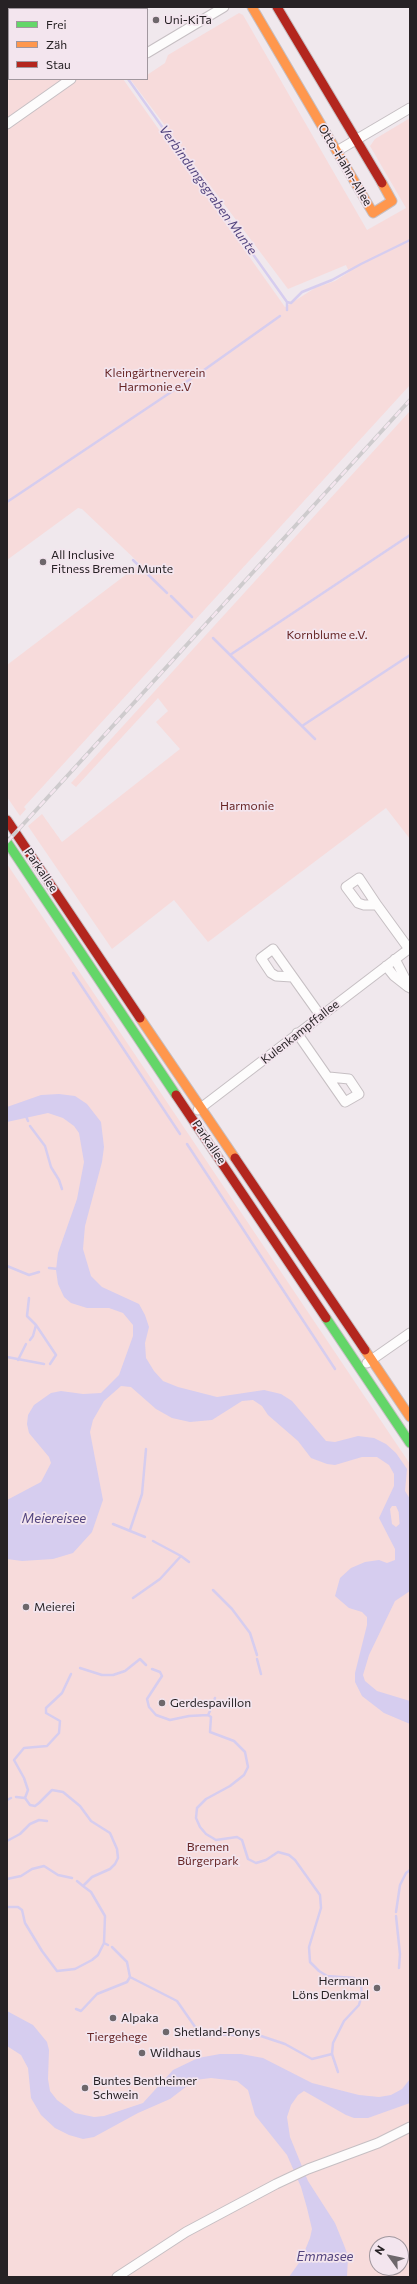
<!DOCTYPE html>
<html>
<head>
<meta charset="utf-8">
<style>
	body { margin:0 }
	#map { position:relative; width:417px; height:2284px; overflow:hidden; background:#f0e8ed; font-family:Commissioner,sans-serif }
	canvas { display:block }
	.frame { position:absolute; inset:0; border:8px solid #272225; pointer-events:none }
	.legend { position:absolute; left:8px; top:8px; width:140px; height:72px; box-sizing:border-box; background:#f3e5ee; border:1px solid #a1979e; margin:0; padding:5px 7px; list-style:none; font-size:12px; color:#272225 }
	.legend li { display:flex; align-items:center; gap:8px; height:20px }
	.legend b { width:20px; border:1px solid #a1979e }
	.north { position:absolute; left:369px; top:2236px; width:40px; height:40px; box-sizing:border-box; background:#f3e5ee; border:1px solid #a1979e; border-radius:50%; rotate:303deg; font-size:11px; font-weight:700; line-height:16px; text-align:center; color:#272225 }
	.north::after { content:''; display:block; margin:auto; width:14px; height:18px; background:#6d676b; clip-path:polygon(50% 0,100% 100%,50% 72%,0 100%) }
</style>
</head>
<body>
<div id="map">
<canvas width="417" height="2284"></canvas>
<div class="frame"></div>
<ul class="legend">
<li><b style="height:5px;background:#63d668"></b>Frei</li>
<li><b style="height:5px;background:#ff974d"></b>Zäh</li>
<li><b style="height:5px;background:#b3261e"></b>Stau</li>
</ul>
<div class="north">N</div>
</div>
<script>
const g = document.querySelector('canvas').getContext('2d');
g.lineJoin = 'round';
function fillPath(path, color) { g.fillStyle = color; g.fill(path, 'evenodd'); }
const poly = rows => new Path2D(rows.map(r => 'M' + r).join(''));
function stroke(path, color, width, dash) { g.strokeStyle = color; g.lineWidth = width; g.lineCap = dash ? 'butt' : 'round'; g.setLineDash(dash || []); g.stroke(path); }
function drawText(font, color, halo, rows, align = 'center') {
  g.font = font + ' Commissioner,sans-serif'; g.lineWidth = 3.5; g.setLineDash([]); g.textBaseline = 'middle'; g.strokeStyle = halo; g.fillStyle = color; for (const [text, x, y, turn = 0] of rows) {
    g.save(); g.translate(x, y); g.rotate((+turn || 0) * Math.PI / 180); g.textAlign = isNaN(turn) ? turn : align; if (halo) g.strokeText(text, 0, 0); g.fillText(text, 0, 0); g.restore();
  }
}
fillPath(poly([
	[239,13,243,15,367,230,406,208,370,146,375,139,410,118,410,385,24,807,26,809,20,816,7,797,7,665,140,564,82,509,78,508,7,560,7,24,9,21,9,79,123,79,285,307,315,288,335,281,349,272,346,265,288,289,130,79,147,79,147,75,165,63,168,55],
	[410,411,410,839,386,808,208,942,174,900,112,949,28,826,42,814,62,842,180,749,156,722,168,711,158,698,76,787,71,783],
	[7,864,410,1464,410,2277,7,2277],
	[377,2244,401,2244,401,2268,377,2268]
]), '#f7dbdb');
fillPath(poly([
	[59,1094,75,1096,87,1104,101,1122,104,1147,102,1162,85,1226,83,1249,91,1276,102,1287,139,1304,145,1315,149,1327,145,1343,146,1358,154,1371,163,1381,178,1387,217,1397,264,1390,281,1394,292,1401,326,1441,335,1442,358,1436,374,1438,386,1444,396,1453,407,1469,405,1491,410,1499,410,1591,395,1601,369,1655,363,1675,365,1681,377,1691,410,1701,410,1724,384,1713,362,1696,355,1682,355,1673,367,1625,367,1617,362,1612,349,1608,335,1596,340,1578,351,1568,365,1562,379,1560,387,1563,395,1560,395,1549,379,1518,394,1486,394,1474,389,1465,377,1457,362,1457,335,1465,327,1464,311,1458,298,1441,268,1415,262,1406,253,1400,242,1401,212,1420,190,1422,172,1418,156,1409,131,1387,121,1386,104,1401,93,1420,90,1432,103,1500,92,1532,73,1553,53,1559,22,1561,7,1559,7,1500,41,1482,51,1463,49,1457,29,1433,27,1424,28,1415,34,1405,51,1393,61,1391,83,1394,101,1393,119,1375,133,1336,133,1325,123,1313,109,1308,87,1308,71,1303,64,1297,58,1284,56,1270,58,1253,77,1199,84,1162,79,1133,74,1126,63,1118,48,1113,7,1122,7,1107,41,1095],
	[392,1506,396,1506,400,1515,402,1522,396,1527,392,1524,390,1509],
	[7,2011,33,2025,47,2042,49,2050,48,2079,50,2091,57,2100,75,2113,94,2117,104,2116,143,2103,173,2070,198,2058,220,2054,241,2054,263,2058,312,2083,359,2095,379,2097,391,2095,402,2089,410,2079,410,2103,368,2118,354,2118,346,2115,304,2091,298,2095,291,2105,287,2117,290,2137,308,2181,335,2223,344,2245,348,2256,347,2277,289,2277,301,2260,310,2238,312,2229,307,2208,301,2187,287,2155,255,2115,248,2090,237,2081,211,2078,195,2080,170,2099,138,2113,94,2137,83,2139,69,2135,55,2128,41,2115,31,2098,28,2068,21,2055,7,2046]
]), '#d6cdef');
stroke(poly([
	[128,79,287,302],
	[287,302,291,303,302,292,332,280,361,264,410,240],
	[287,310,287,302],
	[7,502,204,370,280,316],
	[133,560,167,593],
	[171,596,192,617],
	[213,638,315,739],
	[230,655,410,535],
	[302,726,410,655],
	[73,973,180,1134],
	[25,1114,28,1121],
	[30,1126,45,1146,51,1167,59,1180,62,1189],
	[187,1144,335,1369],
	[7,1266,29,1275,39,1272],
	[49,1268,58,1269],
	[29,1298,27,1316,36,1325,33,1336,30,1340],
	[36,1325,56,1355,50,1364],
	[7,1357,44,1364],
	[18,1360,26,1344],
	[400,1513,401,1526],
	[113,1524,145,1537],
	[130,1530,142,1494,146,1449],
	[153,1541,181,1556,189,1562],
	[213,1590,232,1609,250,1633,257,1655],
	[133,1598,160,1579,181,1556],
	[257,1659,261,1674],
	[80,1668,102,1675,113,1675,125,1671,140,1659,146,1665],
	[152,1669,160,1672,162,1676,147,1699,149,1707,156,1715,170,1720,189,1716,208,1715,211,1717,210,1732,234,1741,245,1752,248,1767,244,1775,230,1786,206,1799,197,1808,196,1818,200,1827,206,1834,216,1840,237,1837,242,1840,248,1859,256,1863,266,1860,278,1852,289,1855,295,1860,320,1895,321,1908,309,1947,310,1962,319,1971,327,1976,354,1978,361,1985,362,1994,359,2005,344,2021,333,2043,332,2054,338,2072],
	[213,1704,215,1698],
	[208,1715,210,1711],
	[16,1797,25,1798],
	[7,1800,11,1798],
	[7,1841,20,1834,30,1824,39,1820,47,1821],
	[7,1879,21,1876,32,1869,44,1866,58,1875,72,1878],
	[77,1881,83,1886],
	[7,1907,18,1907,22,1910,25,1923,42,1951,57,1971,75,1969,92,1960,98,1955,104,1943,105,1916,91,1892,83,1886,92,1877,110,1869,115,1864,118,1858,117,1849,110,1833,91,1821,80,1806,63,1792,52,1790,39,1803,35,1806,30,1805,25,1798,28,1790,24,1778,14,1760,24,1748,47,1746,59,1733,60,1721,46,1713,46,1708,62,1693,71,1674],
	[396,1912,400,1885,406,1873,410,1870],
	[396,1916,400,1954,399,1968],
	[104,1943,108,1945],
	[112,1947,127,1962,130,1977,177,2001,200,2034,261,2036,285,2044,312,2059,332,2054],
	[76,2009,81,2011,97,1994,127,1982,130,1977]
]), '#d6cdef', 2.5);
const street = poly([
	[147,53,224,7],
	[7,124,71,79],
	[337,151,410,108],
	[359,878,377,905,364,905,358,903,346,887,359,878],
	[377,905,409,949],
	[395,959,410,988],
	[386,966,394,976,408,987],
	[292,977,276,976,271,973,261,958,273,949,320,1015],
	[297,1033,345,1102,359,1094,349,1079,329,1077],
	[198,1110,410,948],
	[367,1363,410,1333],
	[117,2277,186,2232,276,2184,308,2169,378,2143,410,2127]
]);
const fast = poly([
	[7,842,176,1095],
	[326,1318,410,1443]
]);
const slow = poly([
	[252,7,373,213,392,201,382,183],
	[140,1018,235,1158],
	[365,1350,410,1417]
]);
const jam = poly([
	[277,7,382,183],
	[7,820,140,1018],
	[176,1095,326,1318],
	[235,1158,365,1350]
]);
stroke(street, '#c6bfc3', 11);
stroke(fast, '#c6bfc3', 11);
stroke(slow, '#c6bfc3', 11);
stroke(jam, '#c6bfc3', 11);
stroke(street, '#fdfcfc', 9);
stroke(fast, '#63d668', 9);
stroke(slow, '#ff974d', 9);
stroke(jam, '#b3261e', 9);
const rail = poly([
	[7,842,410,400]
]);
stroke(rail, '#cecbcd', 4);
stroke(rail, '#f3e5ee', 2.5, [8]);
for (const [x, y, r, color] of [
	[156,20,4,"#6d676b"],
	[43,562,4,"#6d676b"],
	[26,1607,4,"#6d676b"],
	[162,1703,4,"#6d676b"],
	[377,1988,4,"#6d676b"],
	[113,2018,4,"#6d676b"],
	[166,2032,4,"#6d676b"],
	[142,2053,4,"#6d676b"],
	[85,2088,4,"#6d676b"]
]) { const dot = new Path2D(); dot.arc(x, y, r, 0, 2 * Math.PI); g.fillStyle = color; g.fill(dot); stroke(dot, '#f3e5ee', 1.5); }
drawText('12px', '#272225', '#f3e5ee', [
	["Uni-KiTa",164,20],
	["All Inclusive",51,555],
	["Fitness Bremen Munte",51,569],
	["Meierei",34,1607],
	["Gerdespavillon",170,1703],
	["Hermann",369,1981,"right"],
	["Löns Denkmal",369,1995,"right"],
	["Alpaka",121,2018],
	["Shetland-Ponys",174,2032],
	["Wildhaus",150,2053],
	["Buntes Bentheimer",93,2081],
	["Schwein",93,2095]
], 'left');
drawText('12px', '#272225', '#f3e5ee', [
	["Otto-Hahn-Allee",345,165,59],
	["Parkallee",41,870,56],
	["Kulenkampffallee",300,1032,-38],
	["Parkallee",209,1142,56]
]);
drawText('12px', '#672626', '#f3e5ee', [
	["Kleingärtnerverein",155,373],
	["Harmonie e.V",155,387],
	["Kornblume e.V.",327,635],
	["Harmonie",247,806],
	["Bremen",208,1847],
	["Bürgerpark",208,1861],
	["Tiergehege",117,2037]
]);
drawText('italic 13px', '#53457f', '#f3e5ee', [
	["Verbindungsgraben Munte",208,190,54],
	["Meiereisee",54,1519],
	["Emmasee",325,2257]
]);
</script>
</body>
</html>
